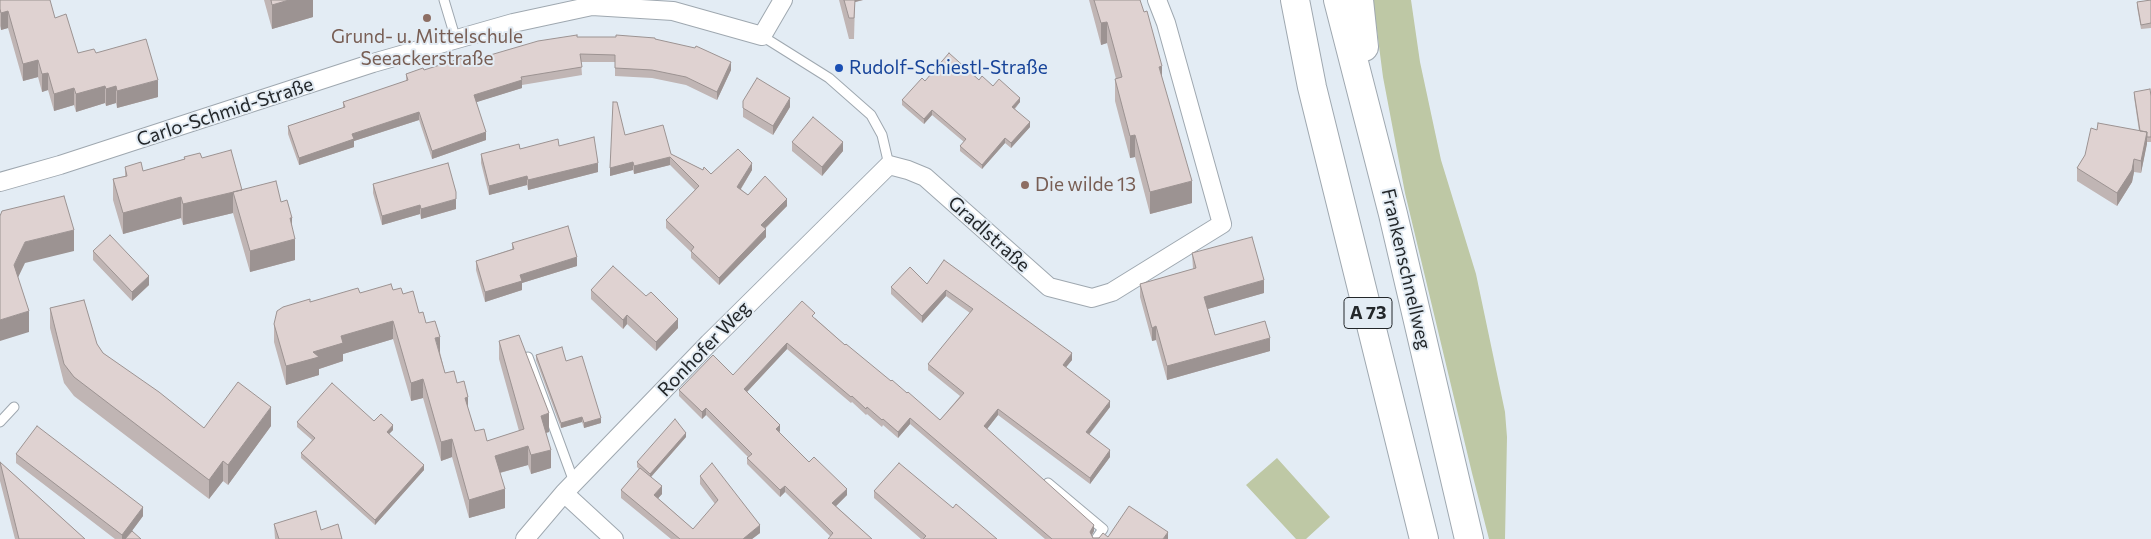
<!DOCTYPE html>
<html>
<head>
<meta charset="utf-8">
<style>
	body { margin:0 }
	canvas { display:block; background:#e3ecf4 }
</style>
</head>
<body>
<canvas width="2151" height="539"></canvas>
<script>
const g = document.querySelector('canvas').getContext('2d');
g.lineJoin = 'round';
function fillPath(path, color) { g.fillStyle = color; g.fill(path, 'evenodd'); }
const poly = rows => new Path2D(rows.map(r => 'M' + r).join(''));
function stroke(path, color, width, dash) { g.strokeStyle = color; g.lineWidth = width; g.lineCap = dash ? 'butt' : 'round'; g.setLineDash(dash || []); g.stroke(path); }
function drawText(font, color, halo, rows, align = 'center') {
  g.font = font + ' Commissioner,sans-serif'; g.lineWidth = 4; g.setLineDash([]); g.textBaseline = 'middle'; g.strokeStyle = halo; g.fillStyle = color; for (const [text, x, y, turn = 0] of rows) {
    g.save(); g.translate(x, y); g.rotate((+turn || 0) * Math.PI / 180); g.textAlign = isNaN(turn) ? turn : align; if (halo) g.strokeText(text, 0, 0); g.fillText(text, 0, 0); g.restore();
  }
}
fillPath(poly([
	[1373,0,1411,0,1420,62,1441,160,1476,274,1505,412,1507,437,1505,539,1489,539,1472,473,1405,193,1383,77],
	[1277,458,1330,517,1306,539,1296,539,1246,485]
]), '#bec8a5');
const lane = poly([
	[444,0,456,40],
	[762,36,829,78,871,115,882,135,889,165],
	[528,357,574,482],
	[0,422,14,407],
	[1048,483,1103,529,1096,539]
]);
const street = poly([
	[0,182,60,165,373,63,513,23,592,6,673,11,762,36,783,0],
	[564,493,614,539],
	[525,539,564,493,709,343,889,165,908,170,925,177,1049,287,1092,298,1112,292,1222,224,1166,23,1157,0]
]);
const highway = poly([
	[1295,0,1312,87,1424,539],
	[1338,0,1393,214,1469,539],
	[1359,0,1364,47]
]);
stroke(lane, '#9fa8b0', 11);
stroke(street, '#9fa8b0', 20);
stroke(highway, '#9fa8b0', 30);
stroke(lane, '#fff', 9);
stroke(street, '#fff', 18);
stroke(highway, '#fff', 28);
fillPath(poly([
	[0,0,55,18,78,53,96,53,158,97,117,108,116,103,106,106,105,103,76,112,74,105,54,111,48,90,42,92,38,77,23,81,8,28,1,30,0,26],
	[264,0,313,0,313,17,272,29],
	[839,0,863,0,855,2,854,39,849,39],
	[1089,0,1140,0,1162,78,1192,203,1150,214,1135,157,1130,158,1115,101,1115,79,1116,79,1107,43,1101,45],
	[2151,0,2151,28,2141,29,2137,7,2137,2],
	[577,37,655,39,731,70,717,100,686,85,652,78,615,76,615,62,581,62,582,75,522,85,522,88,476,102,486,140,432,159,419,120,354,141,354,147,299,165,288,134,288,126,343,108,343,102,406,81,406,74,463,63],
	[979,80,1020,102,1015,109,1030,127,1011,148,1005,143,982,169,960,151,960,146,964,142,932,115,924,124,902,105,902,100,925,81],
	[2134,92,2151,96,2151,142,2147,142,2141,173,2134,172,2132,182,2117,206,2077,181,2077,168,2085,155,2139,131,2134,97],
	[743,101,790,107,773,135,743,117],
	[625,135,671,154,711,174,752,170,741,189,748,195,787,206,765,229,766,237,719,285,691,258,691,252,666,228,666,220,695,190,670,165,634,174,633,170,610,176],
	[792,142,843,151,822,176,792,151],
	[559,146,598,172,528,190,527,185,489,195,481,163,481,154,520,149],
	[184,157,202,158,242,190,281,202,292,229,295,260,250,272,233,213,183,225,181,218,123,234,113,200,113,179,125,176,125,167,143,171,184,159],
	[373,184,456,209,421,219,420,214,382,225,373,193],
	[512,243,577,266,522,283,522,290,485,302,476,270,476,261,512,249],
	[93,251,149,285,132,301,93,260],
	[1192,253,1264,293,1208,309,1215,335,1270,351,1167,380,1156,340,1152,341,1140,297,1140,284,1193,269],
	[944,260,1072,360,1066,367,1110,407,1089,435,1110,457,1090,484,998,415,987,429,1094,531,1092,535,1093,538,1108,537,1168,539,1045,539,910,424,898,438,883,425,882,427,867,414,866,415,852,402,851,403,787,349,747,392,780,431,779,432,809,462,847,495,836,506,872,539,830,536,785,492,780,497,747,464,747,458,748,457,706,415,702,419,679,396,679,390,733,375,815,318,845,345,940,420,960,396,928,370,928,364,970,313,946,296,922,323,891,294,891,287,927,284],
	[393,290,403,294,419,313,426,323,440,352,445,373,457,383,468,409,475,431,487,441,519,431,499,359,499,341,549,432,546,433,551,468,531,474,528,465,500,473,505,508,469,518,452,457,441,461,423,398,411,401,393,339,343,354,343,361,319,369,319,375,286,385,274,342,274,324,310,302,360,293],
	[591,290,678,328,656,351,627,324,623,329,591,299],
	[50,308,97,344,103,353,204,428,271,426,228,485,223,481,209,499,74,396,64,383,50,328],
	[536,355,566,361,601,423,584,428,582,422,561,428,536,360],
	[374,421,393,430,389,434,424,470,375,525,301,458,301,453,312,440,297,427,297,422],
	[686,437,651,477,662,494,658,498,693,529,715,504,700,484,700,476,760,533,752,539,671,539,621,498,621,490,639,469,637,467,637,462],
	[16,454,143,516,131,532,141,539,115,539,16,463],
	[0,462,85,539,15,539,0,481],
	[874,491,953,508,997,539,921,539,874,498],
	[274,524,321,530,342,539,275,539]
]), '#c0b5b4');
fillPath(poly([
	[289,0,313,0,313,17,272,29,272,5],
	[855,0,863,0,855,2,854,39],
	[8,11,8,28,1,30,1,13],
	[1107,22,1107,43,1101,45,1101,23],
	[38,60,38,77,23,81,23,64],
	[731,62,731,70,717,100,717,92],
	[1162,66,1162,88,1159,67],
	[48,73,48,90,42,92,42,74],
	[158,80,158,97,117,108,117,91],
	[522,80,522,88,474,103,474,95],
	[105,86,105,103,76,112,76,94],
	[116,86,116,103,106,106,106,89],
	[74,88,74,105,54,111,54,94],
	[790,98,790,107,773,135,773,126],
	[1020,98,1020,102,1012,111,1012,107],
	[932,110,932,115,924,124,924,119],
	[419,112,419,120,354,141,354,147,299,165,299,158,352,134],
	[1030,122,1030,127,1011,148,1011,143],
	[486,132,486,140,432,159,432,151],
	[2147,132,2147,144,2141,173,2141,161],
	[1135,135,1135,157,1130,158,1130,136],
	[1005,138,1005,143,982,169,982,165],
	[843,142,843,151,822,176,822,167],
	[670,157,670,165,634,174,634,166],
	[2134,159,2134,172,2132,182,2117,206,2117,193],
	[633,162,633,170,610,176,610,168],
	[598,163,598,172,528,190,528,180],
	[752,163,752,170,737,195,737,187],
	[527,176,527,185,489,195,489,186],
	[1192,181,1192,203,1150,214,1150,192],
	[242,190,233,192,233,213,183,225,183,204],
	[181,197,181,218,123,234,123,213],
	[456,199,456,209,421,219,421,209],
	[787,199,787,206,761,232,761,225],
	[420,205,420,214,382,225,382,216],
	[290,218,292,218,292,239],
	[766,229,766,237,719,285,719,278],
	[74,230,74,251,25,263,14,286,14,265,25,242],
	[295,239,295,260,250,272,250,251],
	[577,257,577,266,522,283,522,290,485,302,485,292,520,275],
	[149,276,149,285,132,301,132,292],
	[1264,280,1264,293,1204,310,1204,297],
	[946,290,946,296,922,323,922,316],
	[29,311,29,332,0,341,0,320],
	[627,315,627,324,623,329,623,320],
	[678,319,678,328,656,351,656,342],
	[393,321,393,339,343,354,343,361,319,369,319,375,286,385,286,366,341,336],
	[1156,326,1156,340,1152,341,1152,328],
	[440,337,440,355,435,338],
	[1270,338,1270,351,1167,380,1167,366],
	[787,343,787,349,744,395,744,389],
	[1072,353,1072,360,1063,371,1063,365],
	[423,379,423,398,411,401,411,383],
	[468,397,468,415,465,398],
	[1110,401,1110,407,1086,438,1086,432],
	[271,407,271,426,228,485,228,465],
	[706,408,706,415,702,419,702,412],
	[998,409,998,415,984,433,984,426],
	[549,413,549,432,541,434,541,416],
	[582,417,582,422,561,428,561,423],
	[601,418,601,423,584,428,584,423],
	[910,418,910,424,898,438,898,432],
	[393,425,393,430,387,436,387,432],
	[780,425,780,431,776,436,776,429],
	[686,433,686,437,650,478,650,474],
	[452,439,452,457,441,461,441,442],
	[528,446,528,465,495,474,495,456],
	[551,450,551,468,531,474,531,455],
	[1110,450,1110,457,1090,484,1090,478],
	[223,461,223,481,209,499,209,480],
	[424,465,424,470,375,525,375,520],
	[662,486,662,494,654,503,654,495],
	[785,486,785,492,780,497,780,490],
	[505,489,505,508,469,518,469,500],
	[847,489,847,495,832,510,832,503],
	[143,507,143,516,126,539,122,539,122,535],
	[760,525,760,533,752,539,743,539],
	[1094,525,1094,531,1090,538,1090,532],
	[1168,532,1168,539,1163,539]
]), '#9c9392');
const building = poly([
	[0,0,50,0,55,18,66,14,78,53,94,49,96,53,146,39,158,80,117,91,116,86,106,89,105,86,76,94,74,88,54,94,48,73,42,74,38,60,23,64,8,11,1,13,0,9,0,0],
	[271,0,289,0,272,5,271,0],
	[844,0,855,0,854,18,849,18,844,0],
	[1094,0,1140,0,1144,12,1147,11,1162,66,1159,67,1192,181,1150,192,1135,135,1130,136,1115,79,1122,77,1107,22,1101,23,1094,0],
	[2151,0,2151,23,2141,25,2137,2,2151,0],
	[577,35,577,37,616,37,616,35,655,38,655,39,695,48,696,46,731,62,717,92,686,77,652,70,615,68,615,55,580,54,582,67,521,77,522,80,474,95,486,132,432,151,419,112,352,134,354,139,299,158,288,126,345,107,343,102,408,80,406,74,423,68,424,70,462,58,463,63,538,41,577,35],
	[949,53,979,80,982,76,993,86,999,79,1020,98,1012,107,1030,122,1011,143,1005,138,982,165,960,146,966,139,932,110,924,119,902,100,922,78,925,81,949,53],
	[757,78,790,98,773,126,743,108,743,101,757,78],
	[2150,89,2151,96,2151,137,2147,137,2147,132,2140,131,2134,92,2150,89],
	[613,102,617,102,625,135,663,125,671,154,703,170,704,167,711,174,738,149,752,163,737,187,748,195,765,176,787,199,761,225,766,229,719,278,691,251,694,247,666,220,699,186,670,157,634,166,633,162,610,168,613,102],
	[813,117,843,142,822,167,792,142,813,117],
	[2098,123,2147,132,2141,161,2134,159,2132,170,2117,193,2077,168,2085,155,2091,128,2097,130,2098,123],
	[594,137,598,163,528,180,527,176,489,186,481,154,519,144,520,149,558,139,559,146,594,137],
	[231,150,242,190,183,204,181,197,123,213,113,179,127,176,125,167,141,162,143,171,185,159,184,157,200,153,202,158,231,150],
	[448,163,456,192,456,199,421,209,420,205,382,216,373,184,448,163],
	[276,181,281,202,287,200,292,218,290,218,295,239,250,251,233,192,276,181],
	[64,196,74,230,25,242,14,265,29,311,0,320,0,216,2,211,64,196],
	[568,226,577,257,520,275,522,281,485,292,476,261,514,249,512,243,568,226],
	[110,235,149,276,132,292,93,251,110,235],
	[1252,237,1264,280,1204,297,1215,335,1265,321,1270,338,1167,366,1156,326,1152,328,1140,284,1196,268,1192,253,1252,237],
	[944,260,1072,353,1063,365,1110,401,1086,432,1110,450,1090,478,998,409,984,426,1094,525,1090,532,1093,538,1099,538,1103,533,1108,537,1129,506,1168,532,1163,539,1052,539,910,418,898,432,883,419,882,420,867,407,866,409,852,396,851,397,787,343,744,389,780,425,776,429,809,462,814,457,847,489,832,503,872,539,828,539,833,533,785,486,780,490,747,458,752,454,706,408,702,412,679,390,713,355,733,375,802,301,815,313,812,316,845,345,846,344,891,381,892,380,907,393,908,392,940,420,964,393,928,364,973,309,946,290,922,316,891,287,910,267,927,284,944,260],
	[613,266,646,296,651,292,678,319,656,342,627,315,623,320,591,290,613,266],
	[391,284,393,290,401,288,403,294,413,291,419,313,423,312,426,323,435,321,440,337,435,338,445,373,454,371,457,383,464,381,468,397,465,398,475,431,484,429,487,441,524,429,499,341,519,335,549,413,541,416,551,450,531,455,528,446,495,456,505,489,469,500,452,439,441,442,423,379,411,383,393,321,341,336,343,343,313,352,319,357,286,366,274,324,277,311,283,307,310,299,310,302,358,288,360,293,391,284],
	[84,300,97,344,103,353,159,392,204,428,238,382,271,407,228,465,223,461,209,480,74,377,64,364,50,308,84,300],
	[562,347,566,361,582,356,601,418,584,423,582,417,561,423,536,355,562,347],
	[332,383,374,421,381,414,393,425,387,432,424,465,375,520,301,453,315,438,297,422,332,383],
	[675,419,686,433,650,474,637,462,675,419],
	[37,426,143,507,122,535,16,454,37,426],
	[0,462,85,539,19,539,0,462],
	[712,463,760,525,743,539,680,539,621,490,640,468,662,486,654,495,693,529,718,500,700,476,712,463],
	[899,463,953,508,956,504,997,539,923,539,926,536,874,491,899,463],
	[316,511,321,530,338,524,342,539,279,539,274,524,316,511],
	[132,531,141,539,125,539,132,531]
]);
fillPath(building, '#dfd2d1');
stroke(building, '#9c9392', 1);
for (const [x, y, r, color] of [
	[427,18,5,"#8d6e63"],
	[839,68,5,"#1a4fb4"],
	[1025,185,5,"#8d6e63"]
]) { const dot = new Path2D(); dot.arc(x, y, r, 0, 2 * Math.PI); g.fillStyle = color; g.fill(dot); stroke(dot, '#e3ecf4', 2); }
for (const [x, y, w] of [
	[1368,313,48]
]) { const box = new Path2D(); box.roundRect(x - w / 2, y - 15.5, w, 31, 4); g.fillStyle = '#e3ecf4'; g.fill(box); stroke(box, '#23272a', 1); }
drawText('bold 18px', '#23272a', null, [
	["A 73",1368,313]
]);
drawText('19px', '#785e54', '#e3ecf4', [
	["Grund- u. Mittelschule",427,37],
	["Seeackerstraße",427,59],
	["Die wilde 13",1035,185,"left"]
]);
drawText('19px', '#164399', '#e3ecf4', [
	["Rudolf-Schiestl-Straße",849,68]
], 'left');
drawText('19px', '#23272a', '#e3ecf4', [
	["Carlo-Schmid-Straße",225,112,-18],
	["Gradlstraße",989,234,42],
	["Frankenschnellweg",1406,269,77],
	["Ronhofer Weg",704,349,-46]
]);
</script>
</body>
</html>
